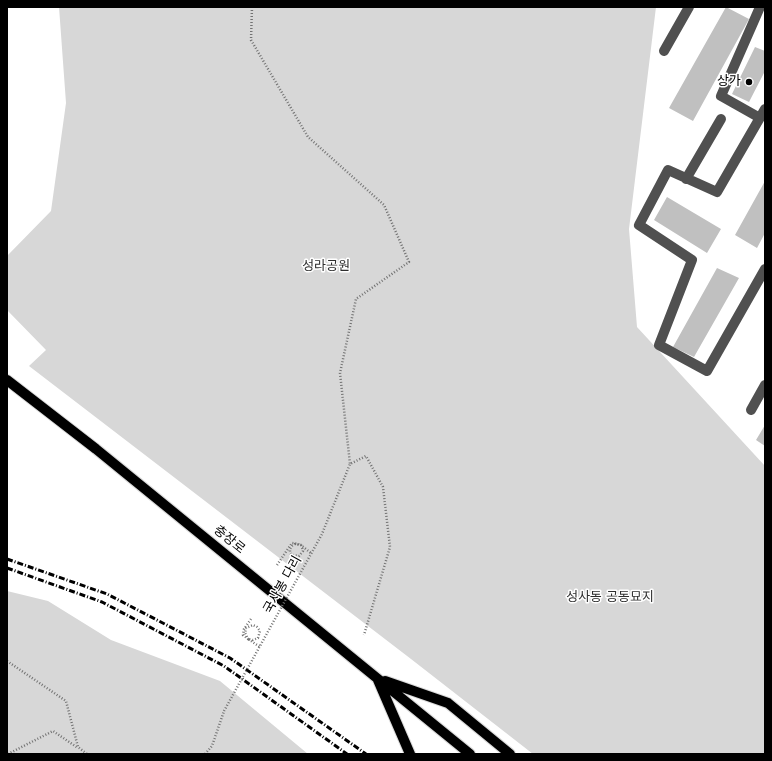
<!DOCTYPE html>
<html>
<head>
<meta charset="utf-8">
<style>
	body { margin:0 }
	#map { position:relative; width:772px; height:761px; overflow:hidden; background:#fff; font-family:"DejaVu Sans",sans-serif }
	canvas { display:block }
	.frame { position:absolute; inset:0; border:8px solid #000; pointer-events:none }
</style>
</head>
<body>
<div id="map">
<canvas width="772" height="761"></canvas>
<div class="frame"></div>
</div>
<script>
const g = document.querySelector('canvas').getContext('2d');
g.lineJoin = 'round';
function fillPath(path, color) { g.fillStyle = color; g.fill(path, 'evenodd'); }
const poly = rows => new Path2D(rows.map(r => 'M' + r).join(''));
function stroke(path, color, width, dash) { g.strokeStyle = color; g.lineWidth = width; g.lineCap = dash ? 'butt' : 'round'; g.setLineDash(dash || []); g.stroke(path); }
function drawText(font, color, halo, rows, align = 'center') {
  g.font = font + ' "DejaVu Sans","Noto Sans KR",sans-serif'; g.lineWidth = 3; g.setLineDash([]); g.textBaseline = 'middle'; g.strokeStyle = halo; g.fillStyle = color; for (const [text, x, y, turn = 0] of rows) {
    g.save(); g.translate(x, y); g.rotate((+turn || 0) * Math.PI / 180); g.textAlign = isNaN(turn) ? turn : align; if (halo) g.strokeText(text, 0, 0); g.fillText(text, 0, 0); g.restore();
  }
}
fillPath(poly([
	[59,7,656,7,629,229,637,327,765,466,765,754,533,754,411,659,29,366,46,350,7,310,7,256,51,211,66,103],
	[7,591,48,601,111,640,220,681,308,754,7,754]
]), '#d7d7d7');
fillPath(poly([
	[726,7,749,19,693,121,669,108],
	[755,47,765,51,765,71,749,102,732,94],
	[765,181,765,233,757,248,735,235],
	[667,197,721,229,707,253,654,220],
	[717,268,739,278,694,357,673,347],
	[765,425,765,446,756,440]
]), '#c0c0c0');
const major = poly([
	[7,380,96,449,470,754],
	[378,680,410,754],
	[385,681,448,703,510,754]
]);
stroke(major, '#dbdbdb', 12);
stroke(poly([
	[252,7,251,40,308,137,384,205,409,262,356,299,340,373,350,464,366,456,383,487,390,547,364,635],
	[277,565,292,543,298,544,301,545,302,547,303,551,299,556,292,555,290,553,290,549,292,546,295,544,301,545,312,554],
	[251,619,244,629,243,635,248,639,245,633,246,628,253,625,257,627,260,631,258,638,253,640,248,639,260,647],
	[7,661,66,701,78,747,87,754],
	[8,754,53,731,78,748],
	[205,754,212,746,224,711]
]), '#727272', 2.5, [1, 2]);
stroke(poly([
	[664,51,689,7],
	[765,109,717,192,668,170,639,225,692,260,659,345,707,371,765,269],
	[760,118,721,96,760,7],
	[686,179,721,119],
	[751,410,765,385]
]), '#505050', 10);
stroke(major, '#000', 10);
stroke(poly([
	[7,559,107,594,230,658,366,754],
	[7,568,102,602,224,666,347,754]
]), '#000', 3, [6, 2, 1, 2]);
stroke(poly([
	[224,711,322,534,350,464]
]), '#727272', 2.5, [1, 2]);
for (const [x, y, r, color] of [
	[749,82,4,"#000"]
]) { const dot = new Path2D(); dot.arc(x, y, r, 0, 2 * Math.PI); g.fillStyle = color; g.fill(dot); stroke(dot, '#fff', 1.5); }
drawText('13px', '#000', '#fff', [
	["상가",741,82]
], 'right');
drawText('13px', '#2e2e2e', '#fff', [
	["성라공원",326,267],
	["성사동 공동묘지",610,598]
]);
drawText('13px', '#000', '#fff', [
	["충장로",229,540,39],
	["국사봉 다리",283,585,-61]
]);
</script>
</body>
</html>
